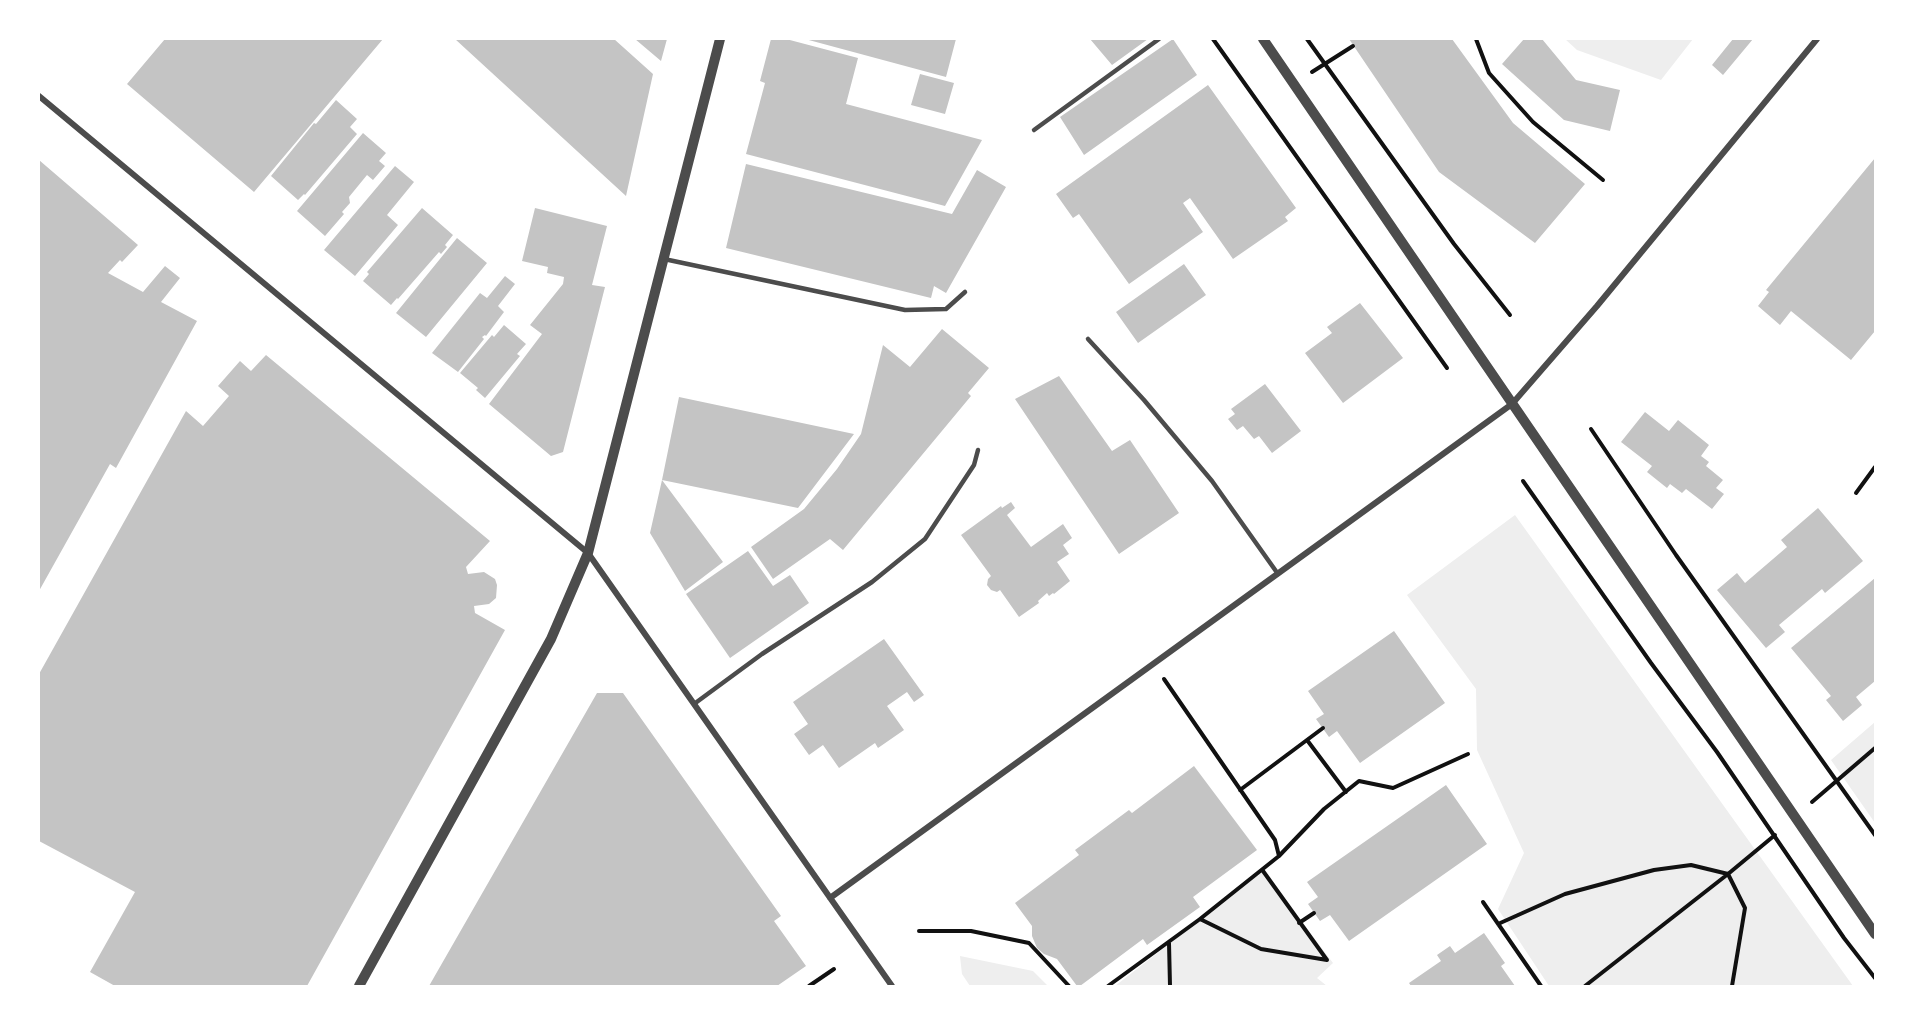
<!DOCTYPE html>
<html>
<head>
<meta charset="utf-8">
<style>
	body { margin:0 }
	#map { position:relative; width:1914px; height:1025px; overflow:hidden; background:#fff; font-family:Barlow,sans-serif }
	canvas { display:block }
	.frame { position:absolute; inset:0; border:40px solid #fff; pointer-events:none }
</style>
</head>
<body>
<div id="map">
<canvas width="1914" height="1025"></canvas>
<div class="frame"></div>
</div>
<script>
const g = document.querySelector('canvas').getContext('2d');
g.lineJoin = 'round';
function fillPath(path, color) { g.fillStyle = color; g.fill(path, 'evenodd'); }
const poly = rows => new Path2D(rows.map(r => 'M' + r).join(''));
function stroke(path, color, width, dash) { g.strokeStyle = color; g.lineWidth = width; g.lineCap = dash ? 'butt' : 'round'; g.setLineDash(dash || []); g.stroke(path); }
fillPath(poly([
	[1565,39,1693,39,1661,80,1577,50],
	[1515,515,1853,986,1549,986,1498,909,1524,853,1477,750,1476,689,1407,595],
	[1875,722,1875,823,1831,760],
	[1263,871,1333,963,1317,978,1327,986,1115,986],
	[960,956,1033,971,1048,986,970,986,962,974]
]), '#eee');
fillPath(poly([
	[165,39,383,39,254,192,127,84],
	[455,39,614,39,653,74,626,196],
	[635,39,667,39,661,61],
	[771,39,786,39,858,58,846,104,982,140,945,206,746,154,765,83,760,81],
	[805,39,956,39,946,77],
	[1090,39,1148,39,1112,65],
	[1173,39,1197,75,1084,155,1060,117],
	[1349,39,1452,39,1513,123,1585,184,1535,243,1439,172],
	[1524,39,1542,39,1576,80,1620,90,1610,131,1564,120,1502,64],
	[1733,39,1753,39,1723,75,1712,65],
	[920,74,954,83,945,114,911,105],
	[1208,85,1296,208,1285,217,1288,221,1233,259,1190,198,1183,203,1203,232,1129,284,1079,214,1073,218,1056,194],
	[336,100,357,119,350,127,357,134,305,195,304,194,298,200,271,176,314,123,316,124],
	[363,133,386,153,379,161,385,166,373,180,367,175,349,197,350,203,342,212,344,214,325,236,297,211],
	[1875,158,1875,331,1851,360,1791,311,1780,325,1758,306,1769,292,1766,290],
	[39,160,138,245,122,262,120,260,108,273,143,292,165,266,180,278,161,302,197,321,116,468,110,464,39,591],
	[746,164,952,214,977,170,1006,187,946,293,934,286,931,298,726,248],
	[395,166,414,182,387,215,398,225,355,276,324,250],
	[422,208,453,235,445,245,447,247,441,254,439,252,398,299,397,298,391,305,363,281,369,274,367,272],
	[535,208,607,226,592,285,605,287,563,452,551,456,489,404,542,334,530,325,563,284,564,277,547,273,548,267,522,261],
	[457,238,487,263,426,337,396,313],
	[1184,264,1206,295,1138,343,1116,312],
	[505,276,515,284,498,306,504,312,486,336,485,335,482,337,484,339,458,372,432,353,480,293,487,298],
	[1360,303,1403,358,1343,403,1305,353,1332,333,1327,327],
	[504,325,526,344,517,354,520,356,485,398,476,390,478,388,460,373,492,335,494,337],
	[942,329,989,368,968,393,971,396,843,550,830,539,773,579,751,547,804,509,837,469,861,434,883,345,910,367],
	[266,355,490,541,466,567,468,574,484,572,495,579,497,585,496,598,489,604,474,606,475,613,505,630,307,986,115,986,90,972,135,892,39,841,39,674,186,411,203,426,229,396,218,386,240,361,251,371],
	[1059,376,1112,451,1130,440,1179,513,1119,554,1015,399],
	[1265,384,1301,431,1272,453,1259,436,1254,439,1243,426,1237,430,1228,419,1235,414,1231,409],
	[679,397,854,434,798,508,662,480],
	[1645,412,1669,431,1678,420,1709,445,1701,456,1709,462,1706,466,1723,480,1716,488,1724,494,1712,509,1686,489,1682,493,1670,484,1667,488,1647,472,1652,466,1621,442],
	[662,480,723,562,685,591,650,533],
	[1011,502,1015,508,1007,515,1031,547,1063,524,1072,538,1063,545,1069,554,1057,562,1070,581,1054,594,1053,593,1049,596,1047,593,1038,601,1039,603,1019,617,1000,590,997,592,991,590,987,585,988,579,991,576,961,535,1001,506,1002,508],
	[1818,508,1863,561,1825,593,1822,589,1779,625,1785,632,1766,648,1717,590,1737,573,1745,583,1787,547,1781,540],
	[748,551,773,586,790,575,809,603,730,658,686,594],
	[1875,578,1875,681,1856,697,1862,705,1843,721,1826,700,1831,696,1791,648],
	[1394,631,1445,703,1360,763,1337,731,1329,737,1316,719,1324,714,1308,691],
	[884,639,924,695,914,702,907,692,887,706,904,730,878,748,875,743,839,768,823,745,809,755,794,734,808,724,793,702],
	[597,693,623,693,781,916,774,921,806,966,777,986,429,986],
	[1194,766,1257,850,1193,897,1200,907,1147,945,1143,939,1080,986,1077,986,1057,959,1044,954,1037,948,1032,936,1032,926,1015,903,1079,855,1075,850,1129,810,1132,813],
	[1446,785,1487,844,1349,941,1330,915,1320,921,1308,904,1318,897,1307,882],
	[1484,933,1505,963,1501,966,1515,986,1411,986,1409,983,1441,961,1437,955,1450,946,1455,953]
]), '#c4c4c4');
stroke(poly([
	[1213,39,1447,368],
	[1307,39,1454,244,1510,315],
	[1476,39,1489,73,1533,122,1603,180],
	[1312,72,1353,46],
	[1591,429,1676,555,1875,835],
	[1523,481,1651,663,1717,752,1844,938,1875,978],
	[1856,493,1875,467],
	[1164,679,1275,840,1279,856,1200,919],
	[1307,740,1346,792],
	[1240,790,1323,728],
	[1812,802,1875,748],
	[1279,856,1324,809,1359,781,1393,788,1468,754],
	[1263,871,1327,960],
	[1483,902,1541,986],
	[1299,923,1314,913],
	[1498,924,1565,894,1654,870,1691,865,1728,874,1745,908,1732,986],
	[919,931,971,931,1029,943,1069,986],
	[1169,943,1170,986],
	[809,986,834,969],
	[1108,986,1200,919,1261,949,1327,960],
	[1585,986,1728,874,1775,835]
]), '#111', 4);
stroke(poly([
	[1034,130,1159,39],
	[664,259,905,310,946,309,965,292],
	[1088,339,1144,400,1212,481,1278,574],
	[694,704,762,654,872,582,925,539,974,465,978,450]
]), '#4c4c4c', 4.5);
stroke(poly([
	[39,96,588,553,892,986],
	[830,898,1512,404,1597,306,1817,39]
]), '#4c4c4c', 6);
stroke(poly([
	[1263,39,1875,934],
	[359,986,551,639,588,553,720,39]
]), '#4c4c4c', 10);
</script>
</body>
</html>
